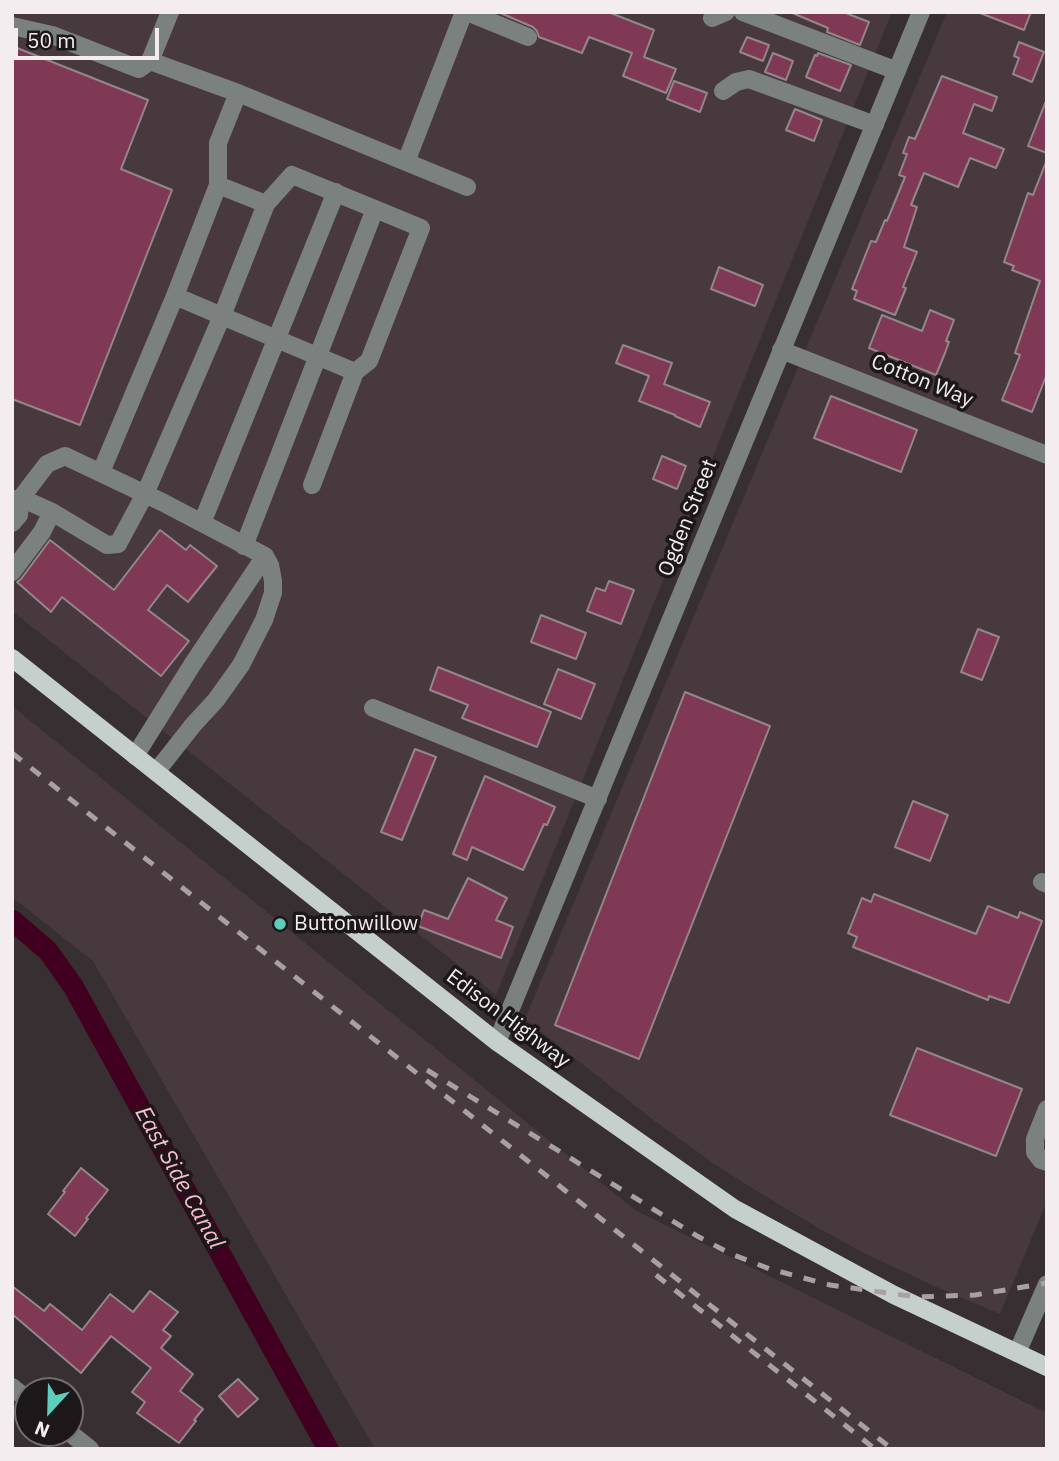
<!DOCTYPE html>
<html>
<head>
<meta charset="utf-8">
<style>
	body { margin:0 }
	#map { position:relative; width:1059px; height:1461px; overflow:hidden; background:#382f32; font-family:"IBM Plex Sans",sans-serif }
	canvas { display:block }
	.frame { position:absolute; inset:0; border:14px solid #f3edef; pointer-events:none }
	.north { position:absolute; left:14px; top:1377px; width:70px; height:70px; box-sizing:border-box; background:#1c1819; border:2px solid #726d6f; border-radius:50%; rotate:202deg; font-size:19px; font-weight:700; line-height:28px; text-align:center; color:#f3edef }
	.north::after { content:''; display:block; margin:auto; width:24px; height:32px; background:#5ccebb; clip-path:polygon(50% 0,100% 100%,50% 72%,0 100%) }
	.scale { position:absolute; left:14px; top:28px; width:145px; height:32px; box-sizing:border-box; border:4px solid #f3edef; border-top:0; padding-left:9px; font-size:21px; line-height:24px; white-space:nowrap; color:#f3edef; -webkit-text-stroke:5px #1c1819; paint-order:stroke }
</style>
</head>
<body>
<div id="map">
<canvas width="1059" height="1461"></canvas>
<div class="frame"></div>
<div class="north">N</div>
<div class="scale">50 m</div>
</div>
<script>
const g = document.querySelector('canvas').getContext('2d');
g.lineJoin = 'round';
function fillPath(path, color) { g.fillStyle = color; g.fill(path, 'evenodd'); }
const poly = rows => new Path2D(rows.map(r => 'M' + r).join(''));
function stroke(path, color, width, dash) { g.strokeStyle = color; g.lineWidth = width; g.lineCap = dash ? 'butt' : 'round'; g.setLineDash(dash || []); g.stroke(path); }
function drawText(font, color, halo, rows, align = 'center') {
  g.font = font + ' "IBM Plex Sans",sans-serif'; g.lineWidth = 7; g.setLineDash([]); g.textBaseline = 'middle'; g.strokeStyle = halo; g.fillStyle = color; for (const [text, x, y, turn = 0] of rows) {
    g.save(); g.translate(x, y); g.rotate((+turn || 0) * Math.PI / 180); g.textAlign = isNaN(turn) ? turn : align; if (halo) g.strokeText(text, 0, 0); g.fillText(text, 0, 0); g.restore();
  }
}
fillPath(poly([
	[12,12,892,12,496,995,12,611],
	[947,12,1047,12,1047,1201,1000,1314,932,1285,864,1253,820,1229,755,1190,713,1163,652,1119,525,1019],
	[12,706,635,1210,1047,1413,1047,1449,375,1449,93,961,12,897]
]), '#48393e');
stroke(poly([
	[12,920,48,951,73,986,328,1449]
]), '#410020', 21);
const building = poly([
	[498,12,608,12,654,30,644,57,676,69,666,93,623,76,632,53,589,37,582,53,539,37,537,31,533,27,498,12],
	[790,12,843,12,869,22,860,45,827,32,828,28,790,12],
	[981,12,1031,12,1024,30,980,13,981,12],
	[747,37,769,45,763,61,740,52,747,37],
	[1019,42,1044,52,1032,82,1013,74,1019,58,1014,56,1019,42],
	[12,46,148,100,121,169,172,190,80,425,12,399,12,46],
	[773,53,793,61,786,80,765,72,773,53],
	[818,53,851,65,840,91,806,77,815,55,817,56,818,53],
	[942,76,997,97,992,111,974,104,963,133,1004,149,996,168,970,158,958,187,924,173,911,205,917,207,904,247,917,252,903,287,906,288,895,315,854,299,857,291,852,289,871,241,876,242,885,220,887,221,905,177,899,175,907,154,903,153,909,137,915,139,942,76],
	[674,81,707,93,700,112,667,99,674,81],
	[1046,101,1047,101,1047,153,1028,146,1046,101],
	[795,109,822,120,814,141,786,130,795,109],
	[1046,162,1047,374,1032,412,1002,400,1020,355,1015,353,1040,281,1012,270,1014,266,1004,262,1028,193,1033,195,1046,162],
	[719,267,763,285,755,306,711,289,719,267],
	[930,310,954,320,946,341,949,342,945,353,936,375,869,348,882,315,922,331,930,310],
	[623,345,672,363,664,384,710,402,700,427,675,416,675,415,639,401,649,376,616,363,623,345],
	[831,396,917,430,901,472,814,438,831,396],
	[662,456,686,466,677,489,653,479,662,456],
	[160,530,186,550,190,545,217,566,188,602,167,585,148,610,189,641,161,676,62,597,51,612,17,582,21,579,50,540,114,590,160,530],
	[609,581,634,590,621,624,587,611,596,588,605,591,609,581],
	[541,615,586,633,576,659,531,642,541,615],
	[978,629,999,637,982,680,961,672,978,629],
	[438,667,551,712,537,747,462,718,468,705,430,690,438,667],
	[558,669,595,684,581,719,544,704,558,669],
	[685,692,770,726,639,1059,555,1025,685,692],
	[415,749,436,757,402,840,381,832,415,749],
	[485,776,555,807,547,825,544,824,523,870,472,847,467,860,453,854,485,776],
	[913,801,948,815,930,861,895,847,913,801],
	[468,878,507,898,496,920,513,927,501,958,418,926,424,910,448,919,468,878],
	[874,894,976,934,988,906,1018,918,1020,912,1042,921,1009,1003,989,996,988,1000,853,947,857,937,848,933,862,898,871,902,874,894],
	[917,1048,1022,1089,996,1156,890,1115,917,1048],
	[81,1168,108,1190,86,1218,88,1219,75,1236,48,1214,65,1192,63,1191,81,1168],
	[12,1286,44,1311,50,1304,82,1330,110,1294,133,1312,150,1291,178,1312,163,1330,171,1336,161,1348,193,1374,180,1391,203,1409,194,1420,196,1421,179,1443,137,1413,145,1402,132,1392,151,1368,111,1336,81,1373,12,1314,12,1286],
	[238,1379,258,1399,238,1417,219,1396,238,1379]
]);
fillPath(building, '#7f3954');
stroke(building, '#93878b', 2);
stroke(poly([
	[467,12,528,37],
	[743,12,897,71],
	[712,18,726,12],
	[12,26,52,35,139,69,150,61,170,12],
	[150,61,238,93,406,162,464,12],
	[723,91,736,82,749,79,875,125],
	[406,162,467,187],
	[218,185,266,204],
	[175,296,222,316,266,204,292,175,375,209,244,546],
	[781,350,1047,455],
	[101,472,175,296,218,185,218,143,238,93],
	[312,485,355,372],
	[12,500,21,498,52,512,107,545,118,544,145,494,222,316,355,372,369,361,421,228,375,209],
	[12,523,19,515,21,498,47,464,65,456,162,502,265,556,270,565,273,581,273,593,264,620,241,665,216,700,193,725,156,772],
	[202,523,336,192],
	[12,572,42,532,52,512],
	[373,708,598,799],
	[135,756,192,665,265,556],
	[1042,882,1047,884],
	[497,1042,921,12],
	[1047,1109,1035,1139,1035,1152,1041,1160,1047,1162],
	[1017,1353,1047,1284],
	[12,1387,28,1400],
	[70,1433,90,1449]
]), '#7b817f', 18);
stroke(poly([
	[12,658,497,1042,735,1209,894,1295,1047,1367]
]), '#c5d0cd', 18);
stroke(poly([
	[12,753,892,1449],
	[427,1070,697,1236,731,1254,770,1269,830,1285,917,1297,975,1295,1047,1283],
	[656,1275,875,1449]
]), '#a8a0a3', 5, [12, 12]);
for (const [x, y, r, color] of [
	[280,924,7,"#5ccebb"]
]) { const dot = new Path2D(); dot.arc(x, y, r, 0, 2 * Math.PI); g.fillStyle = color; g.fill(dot); stroke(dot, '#1c1819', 2.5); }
drawText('21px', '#f3edef', '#1c1819', [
	["Cotton Way",922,381,22],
	["Ogden Street",688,518,-68],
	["Edison Highway",508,1019,37]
]);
drawText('21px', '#f3edef', '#1c1819', [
	["Buttonwillow",294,924]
], 'left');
drawText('italic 23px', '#fcbbd0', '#1c1819', [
	["East Side Canal",179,1178,61]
]);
</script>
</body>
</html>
